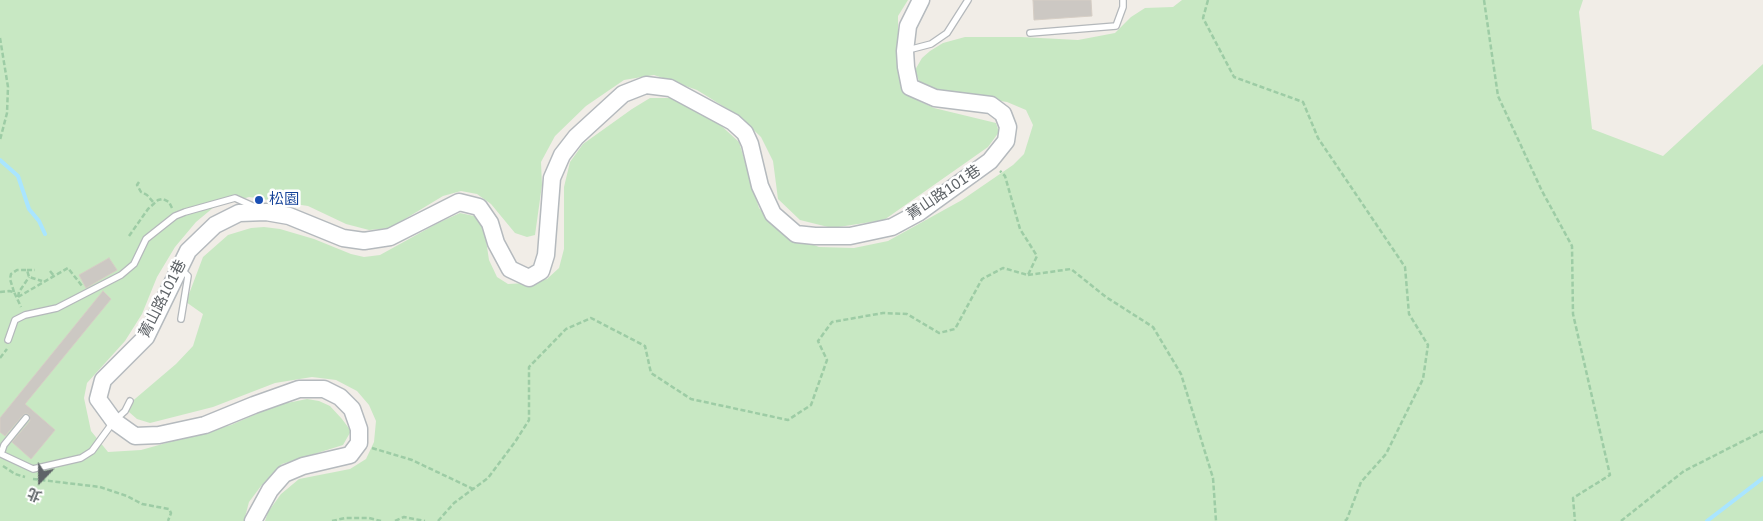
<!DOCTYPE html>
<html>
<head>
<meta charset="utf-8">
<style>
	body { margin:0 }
	#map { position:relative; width:1763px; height:521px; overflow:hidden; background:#f1ede7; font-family:Helvetica,"Noto Sans TC",sans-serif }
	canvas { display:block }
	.north { position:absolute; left:15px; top:456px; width:50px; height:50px; -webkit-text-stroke:4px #fff; paint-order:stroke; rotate:202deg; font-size:14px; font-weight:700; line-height:20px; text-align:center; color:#5e6367 }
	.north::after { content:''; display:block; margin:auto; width:18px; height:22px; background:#5e6367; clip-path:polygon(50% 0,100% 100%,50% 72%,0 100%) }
</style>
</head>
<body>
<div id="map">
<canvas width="1763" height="521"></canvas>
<div class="north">北</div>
</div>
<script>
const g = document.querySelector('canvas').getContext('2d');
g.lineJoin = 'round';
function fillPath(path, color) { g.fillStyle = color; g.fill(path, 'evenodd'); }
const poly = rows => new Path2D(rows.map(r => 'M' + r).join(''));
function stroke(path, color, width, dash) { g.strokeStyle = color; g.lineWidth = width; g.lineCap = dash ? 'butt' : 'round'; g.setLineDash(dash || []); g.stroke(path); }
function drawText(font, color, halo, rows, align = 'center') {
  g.font = font + ' Helvetica,"Noto Sans TC",sans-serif'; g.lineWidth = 5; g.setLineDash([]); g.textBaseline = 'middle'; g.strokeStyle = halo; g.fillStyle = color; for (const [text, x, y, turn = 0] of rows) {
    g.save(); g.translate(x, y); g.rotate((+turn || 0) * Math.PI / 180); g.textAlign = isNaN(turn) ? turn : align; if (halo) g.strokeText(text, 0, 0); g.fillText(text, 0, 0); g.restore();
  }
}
fillPath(poly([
	[0,0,908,0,898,16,898,71,902,88,919,101,934,108,996,123,999,132,988,147,884,220,832,228,800,220,778,199,773,161,761,137,739,116,697,90,654,75,624,80,586,106,555,136,541,162,542,185,535,235,527,237,515,233,491,204,477,194,461,191,443,196,390,228,369,230,346,224,308,206,249,197,214,207,196,222,175,247,157,277,142,314,125,341,87,383,84,398,91,431,108,452,141,450,231,425,277,405,307,399,319,401,330,406,342,419,351,431,343,445,282,464,261,486,249,502,244,521,0,521],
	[1182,0,1583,0,1579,12,1592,129,1663,156,1763,64,1763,521,265,521,268,512,281,494,299,479,350,469,366,459,374,442,376,421,369,405,357,391,336,380,312,377,275,383,213,407,150,423,137,419,129,412,129,404,176,364,193,346,203,314,186,302,203,257,228,235,251,228,264,227,280,229,314,239,351,254,364,257,380,255,438,223,460,213,474,216,484,227,489,260,497,277,508,284,527,283,547,279,559,268,564,249,564,187,570,162,583,144,632,109,650,98,671,98,715,120,739,142,759,208,780,232,819,247,854,248,888,241,962,200,1013,165,1024,154,1033,125,1026,110,1007,102,935,91,920,84,915,70,922,58,930,51,943,43,965,37,1021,37,1078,40,1115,33,1131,17,1145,8,1173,7]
]), '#c8e8c3');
stroke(poly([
	[0,160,18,176,29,209,39,221,45,234],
	[1707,521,1763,478]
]), '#a9e5ff', 4);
const building = poly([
	[1033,0,1091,0,1092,16,1034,20,1033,0],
	[109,258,117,270,86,288,79,275,109,258],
	[103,291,111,299,25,404,55,430,31,459,12,442,30,421,29,415,26,413,23,415,5,436,0,432,0,418,103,291]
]);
fillPath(building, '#ccc8c3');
stroke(building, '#d6cec5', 1);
const lane = poly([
	[1030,33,1116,26,1123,7,1123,0],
	[908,50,931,44,947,33,968,0],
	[181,319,188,276,181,269],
	[8,340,15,320,25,315,57,308,121,275,134,264,146,239,175,216,185,212,235,198,255,207],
	[26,418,4,445,1,454,33,469,81,458,92,451,114,421,125,411,130,401]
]);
const secondary = poly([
	[253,521,270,490,284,474,303,466,350,455,359,443,359,429,352,409,340,397,324,389,299,389,254,405,205,425,159,435,135,436,114,421,98,399,103,380,146,337,188,251,215,225,239,213,266,212,289,216,343,238,364,241,390,237,459,202,479,207,490,223,496,243,510,269,529,278,541,271,546,255,552,178,562,155,576,137,623,94,646,85,670,88,733,122,745,133,750,144,760,186,773,214,796,234,815,236,850,236,892,227,918,213,990,161,1006,141,1008,127,1003,114,991,105,935,98,910,87,906,67,905,51,908,26,921,0]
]);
stroke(lane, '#b4b8bb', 8);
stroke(secondary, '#b5babe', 19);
stroke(poly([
	[1208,0,1203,18,1234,77,1303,102,1318,138,1405,267,1409,314,1428,345,1423,379,1386,454,1361,482,1347,519,1345,521],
	[1484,0,1498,96,1542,191,1572,246,1573,314,1610,475,1573,498,1575,521],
	[0,38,8,87,7,113,0,140],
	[139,182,137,185,141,192,147,195,154,203],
	[129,236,148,209,158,200,163,199,169,202,172,208],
	[27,270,35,270],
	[50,271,54,276],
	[1028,275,1071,269,1106,297,1153,327,1181,374,1213,478,1216,521],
	[0,292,9,291,14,292,21,307],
	[14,292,10,279,11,274,17,270,27,270,29,277,42,281],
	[18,297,68,268,82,286],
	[18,297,19,292,29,277],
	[0,358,7,349],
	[372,448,412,460,473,489],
	[3,466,15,474,25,477],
	[33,479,100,487,127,496,142,504,169,509,171,513,168,521],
	[332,521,345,518,369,518,381,521],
	[395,521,404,517,425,521],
	[438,521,454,503,488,478,515,442,529,420,529,367,566,329,591,318,645,346,651,373,691,399,788,420,811,405,827,360,818,341,832,322,883,313,907,314,939,333,955,329,982,279,1003,268,1028,275,1037,256,1020,229,1005,176,1000,171],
	[1621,521,1684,471,1763,431]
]), '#9dcca5', 2.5, [5, 2.5]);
stroke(lane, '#fff', 5.5);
stroke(secondary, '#fff', 16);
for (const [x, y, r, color] of [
	[259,200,5,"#1a4fb4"]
]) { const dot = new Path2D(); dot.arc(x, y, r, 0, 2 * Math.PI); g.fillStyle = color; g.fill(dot); stroke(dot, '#fff', 2); }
drawText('15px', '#5e6367', '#fff', [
	["菁山路101巷",944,193,-34],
	["菁山路101巷",163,299,-63]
]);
drawText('15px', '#164399', '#fff', [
	["松園",269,200]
], 'left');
</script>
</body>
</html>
